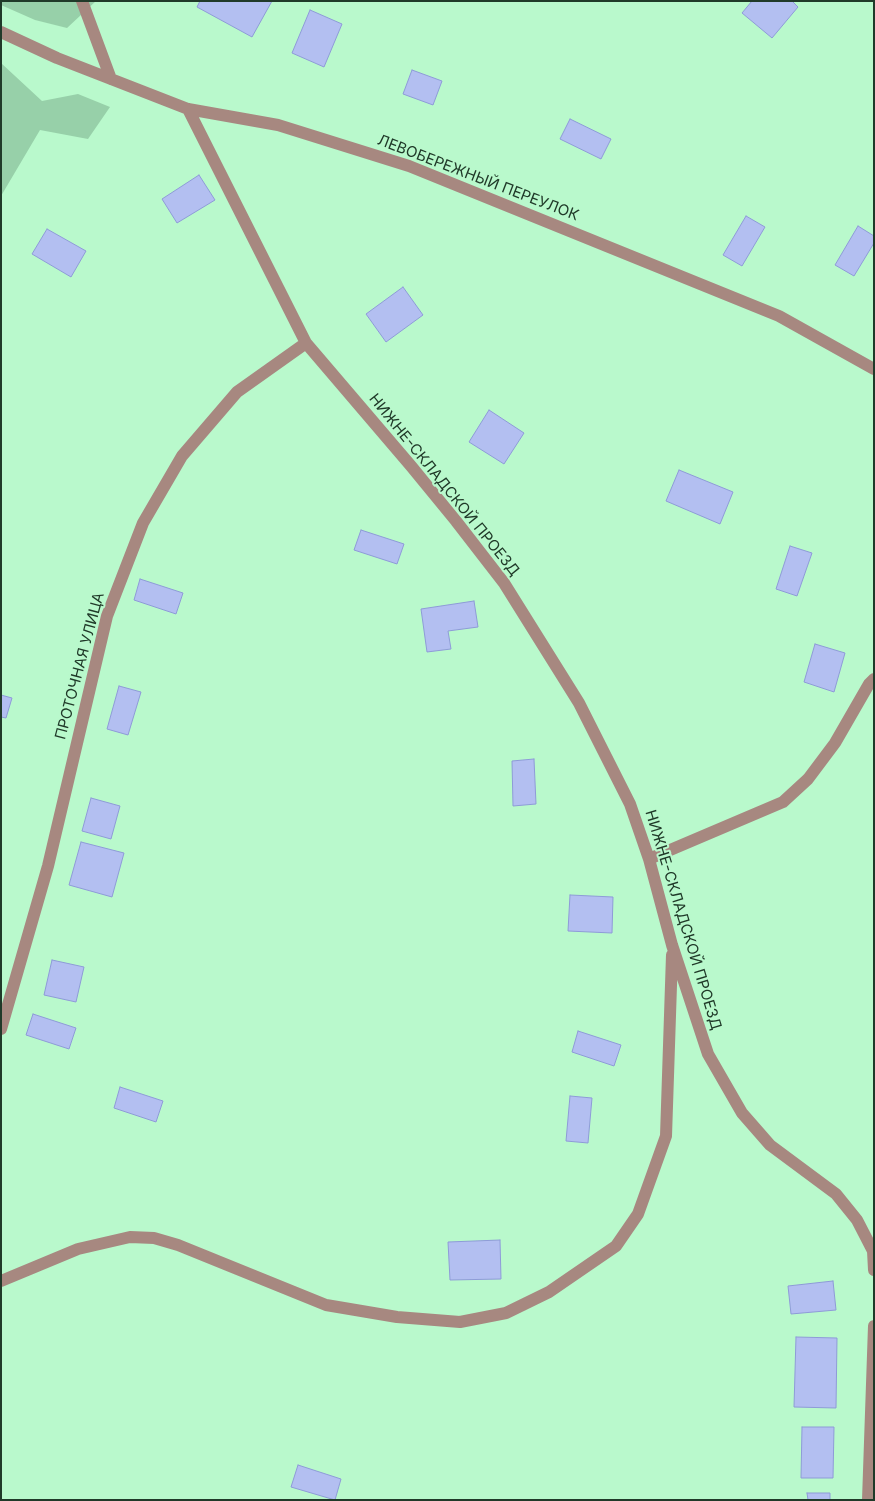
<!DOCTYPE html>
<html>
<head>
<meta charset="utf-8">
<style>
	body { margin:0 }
	#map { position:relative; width:875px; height:1501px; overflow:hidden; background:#b9f9cc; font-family:Inter,sans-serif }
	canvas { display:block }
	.frame { position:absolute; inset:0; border:2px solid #203a29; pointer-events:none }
</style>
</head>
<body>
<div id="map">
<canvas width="875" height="1501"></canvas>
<div class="frame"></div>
</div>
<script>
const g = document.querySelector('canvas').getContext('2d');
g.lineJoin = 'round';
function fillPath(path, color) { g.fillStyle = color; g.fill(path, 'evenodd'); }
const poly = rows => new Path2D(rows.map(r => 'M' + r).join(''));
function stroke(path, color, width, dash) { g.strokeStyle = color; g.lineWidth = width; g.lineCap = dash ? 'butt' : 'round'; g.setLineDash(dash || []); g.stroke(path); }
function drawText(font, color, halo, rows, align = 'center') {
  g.font = font + ' Inter,sans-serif'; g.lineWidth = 4; g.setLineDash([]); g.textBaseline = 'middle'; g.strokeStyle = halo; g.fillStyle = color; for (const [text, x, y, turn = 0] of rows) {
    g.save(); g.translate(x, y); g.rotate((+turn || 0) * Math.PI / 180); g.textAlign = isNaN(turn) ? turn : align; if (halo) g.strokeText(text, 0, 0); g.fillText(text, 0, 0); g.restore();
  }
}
fillPath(poly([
	[1,1,96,1,67,28,35,20,1,5],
	[1,63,42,101,78,94,110,107,88,139,40,130,1,196]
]), '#97d0a9');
const building = poly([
	[200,1,272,1,252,37,197,7,200,1],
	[752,1,792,1,798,7,772,38,742,13,752,1],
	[310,10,342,24,324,67,292,53,310,10],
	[412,70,442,81,433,105,403,94,412,70],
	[570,119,611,139,601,159,560,139,570,119],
	[199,175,215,200,177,223,162,199,199,175],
	[746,216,765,227,742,266,723,255,746,216],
	[858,226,874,236,874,243,854,276,835,265,858,226],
	[47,229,86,251,71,277,32,254,47,229],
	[403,287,423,315,386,342,366,314,403,287],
	[489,410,524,433,504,464,469,442,489,410],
	[679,470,733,492,720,524,666,501,679,470],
	[361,530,404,544,397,564,354,550,361,530],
	[790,546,812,553,797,596,776,589,790,546],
	[140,579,183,593,176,614,134,600,140,579],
	[474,601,478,627,448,631,451,649,427,652,421,609,474,601],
	[815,644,845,653,834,692,804,682,815,644],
	[119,686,141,692,128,735,107,729,119,686],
	[1,695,12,698,6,718,1,717,1,695],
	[534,759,536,804,513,806,512,761,534,759],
	[91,798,120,806,111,839,82,831,91,798],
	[81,842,124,853,112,897,69,885,81,842],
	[570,895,613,897,612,933,568,931,570,895],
	[52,960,84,967,76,1002,44,995,52,960],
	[33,1014,76,1028,69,1049,26,1035,33,1014],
	[578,1031,621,1045,614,1066,572,1052,578,1031],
	[120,1087,163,1101,156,1122,114,1108,120,1087],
	[570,1096,592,1098,588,1143,566,1141,570,1096],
	[500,1240,501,1279,450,1280,448,1242,500,1240],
	[833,1281,836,1310,791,1314,788,1286,833,1281],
	[796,1337,837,1338,836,1408,794,1407,796,1337],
	[802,1427,834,1427,833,1478,801,1478,802,1427],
	[298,1465,341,1479,335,1500,291,1487,298,1465],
	[807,1493,830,1493,830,1500,808,1500,807,1493]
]);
fillPath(building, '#b3bff1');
stroke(building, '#8e9bd7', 1);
stroke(poly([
	[82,1,111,79],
	[1,32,57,58,188,109,278,125,409,166,779,316,874,369],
	[188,109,306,343,411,466,456,521,504,583,579,703,630,804,649,859,672,945,708,1054,742,1113,770,1145,836,1194,857,1220,873,1251,874,1270],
	[649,859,783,802,808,779,835,743,869,684,874,679],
	[1,1029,48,866,107,616,143,523,182,456,237,392,306,343],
	[1,1281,78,1249,130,1237,154,1238,178,1245,326,1305,397,1317,460,1322,506,1313,549,1292,616,1246,638,1214,666,1136,672,955],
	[868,1500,874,1326]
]), '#a78880', 12);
drawText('15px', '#203a29', '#b9f9cc', [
	["ЛЕВОБЕРЕЖНЫЙ ПЕРЕУЛОК",478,178,21],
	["НИЖНЕ-СКЛАДСКОЙ ПРОЕЗД",444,485,51],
	["ПРОТОЧНАЯ УЛИЦА",80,666,-75],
	["НИЖНЕ-СКЛАДСКОЙ ПРОЕЗД",683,920,73]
]);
</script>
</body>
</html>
